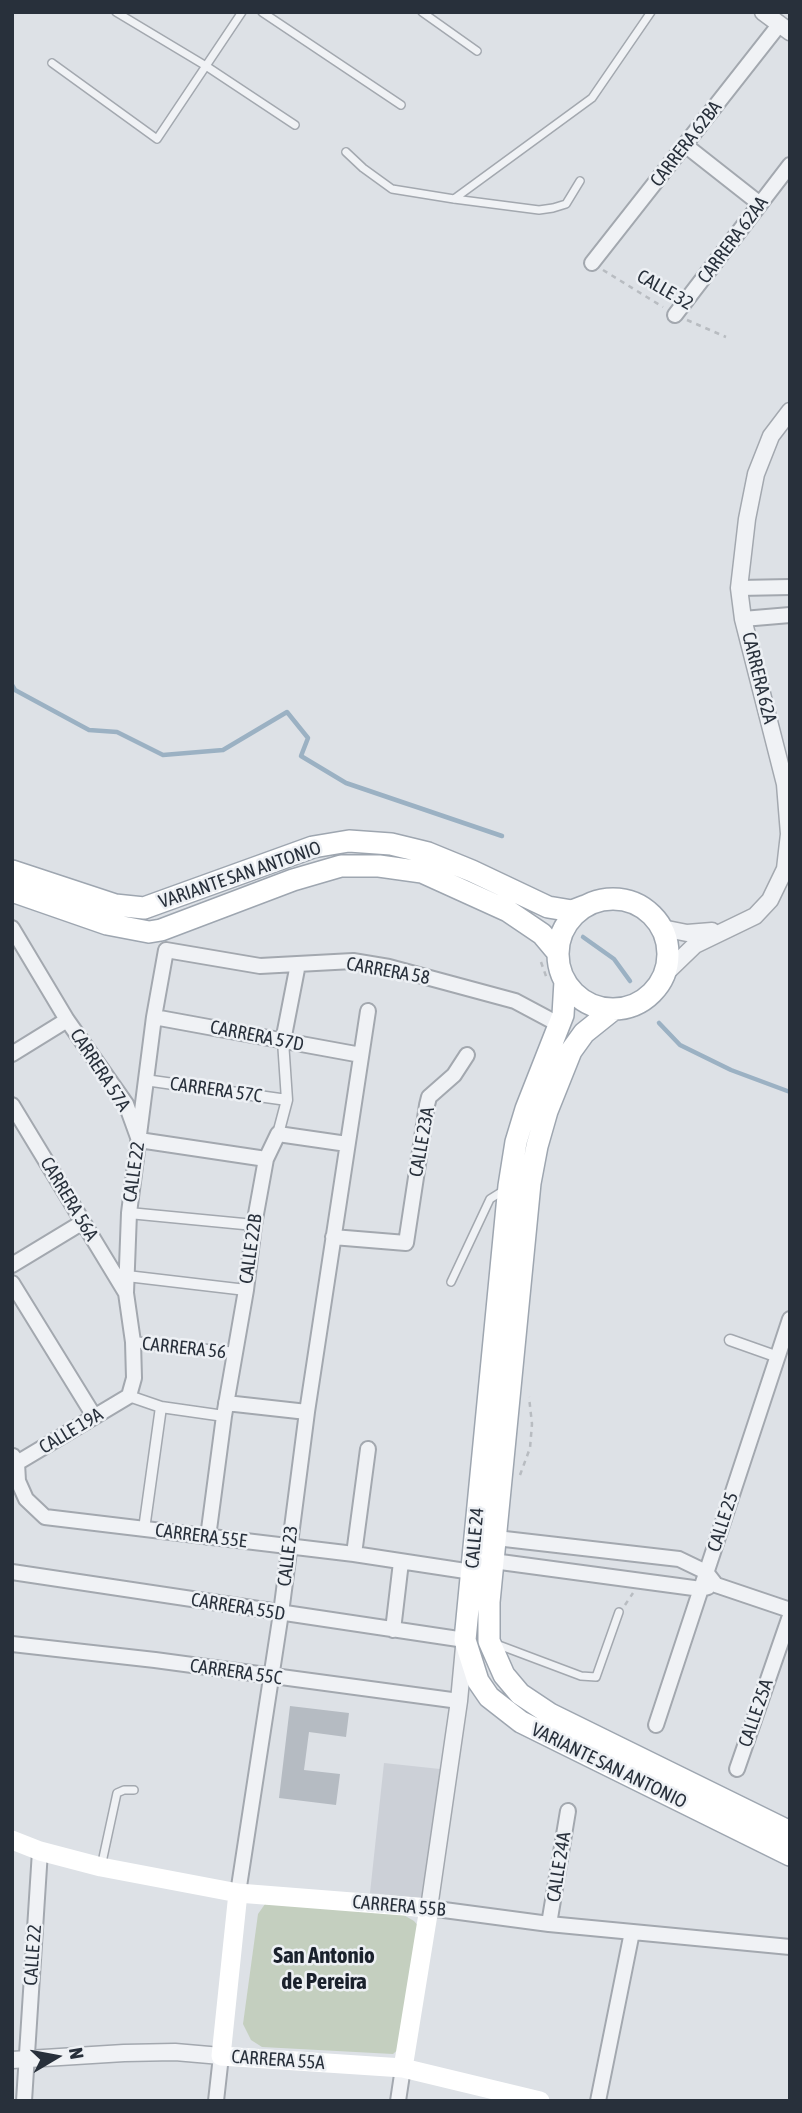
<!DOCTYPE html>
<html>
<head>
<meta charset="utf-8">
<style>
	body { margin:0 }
	#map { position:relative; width:802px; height:2113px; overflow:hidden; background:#dde1e6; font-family:"Asap Condensed",sans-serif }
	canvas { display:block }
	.frame { position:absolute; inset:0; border:14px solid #28303b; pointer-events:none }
	.north { position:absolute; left:21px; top:2022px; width:70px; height:70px; -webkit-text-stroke:5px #edf0f4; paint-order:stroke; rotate:80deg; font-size:19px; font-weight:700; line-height:28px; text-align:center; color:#28303b }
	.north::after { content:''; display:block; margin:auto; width:24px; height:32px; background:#28303b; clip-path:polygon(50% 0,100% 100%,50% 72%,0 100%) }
</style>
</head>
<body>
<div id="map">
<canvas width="802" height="2113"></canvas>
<div class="frame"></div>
<div class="north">N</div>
</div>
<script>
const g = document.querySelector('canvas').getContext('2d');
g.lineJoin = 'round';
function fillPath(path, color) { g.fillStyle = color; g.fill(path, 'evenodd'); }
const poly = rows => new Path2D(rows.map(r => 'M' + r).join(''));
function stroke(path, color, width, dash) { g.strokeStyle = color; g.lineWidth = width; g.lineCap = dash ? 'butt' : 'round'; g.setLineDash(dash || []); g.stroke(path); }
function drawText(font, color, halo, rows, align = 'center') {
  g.font = font + ' "Asap Condensed",sans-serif'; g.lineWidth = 5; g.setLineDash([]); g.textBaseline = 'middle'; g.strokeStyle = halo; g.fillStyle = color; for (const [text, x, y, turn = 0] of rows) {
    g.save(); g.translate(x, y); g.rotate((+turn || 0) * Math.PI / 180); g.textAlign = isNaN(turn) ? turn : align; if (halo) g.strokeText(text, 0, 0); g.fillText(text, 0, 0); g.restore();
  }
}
fillPath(poly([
	[384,1763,440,1769,423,1898,370,1893]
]), '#ccd0d7');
fillPath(poly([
	[265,1904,402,1914,414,1921,421,1929,402,2046,393,2054,262,2047,251,2040,243,2024,258,1914]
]), '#c4cfbf');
stroke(poly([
	[12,685,15,690,89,730,117,732,163,755,223,750,287,712,308,738,301,756,346,783,502,836],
	[583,937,614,959,630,981],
	[659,1023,680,1045,731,1070,790,1092]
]), '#9bb1c3', 4.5);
fillPath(poly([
	[290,1706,349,1713,346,1737,309,1732,304,1770,340,1774,336,1805,279,1798]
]), '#b5bbc2');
const service = poly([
	[116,12,206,66,295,125],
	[262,12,401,105],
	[422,12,477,51],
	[52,63,157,139,242,12],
	[346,152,363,168,392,189,454,199,539,210,553,208,566,204,580,181],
	[454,199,592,98,651,12],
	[451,1282,490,1199,506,1189],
	[496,1644,581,1676,596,1677,619,1612],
	[101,1867,117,1793,124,1790,134,1790]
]);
const pedestrian = poly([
	[145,1080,287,1100],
	[278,1134,287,1100,283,1041],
	[129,1213,254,1225],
	[127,1276,246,1290],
	[730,1340,778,1357],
	[133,1342,236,1353],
	[129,1396,161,1407,224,1416],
	[144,1529,161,1407]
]);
const minor = poly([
	[685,145,760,204],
	[592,263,779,25],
	[675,315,790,165],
	[739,588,790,587],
	[743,619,790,615],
	[12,928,67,1020,126,1104,139,1140,266,1159],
	[154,1017,361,1055],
	[283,1041,298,964],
	[12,1054,67,1020],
	[12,1105,126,1293],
	[333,1237,406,1243,427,1105,429,1097,454,1075,467,1055],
	[12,1265,83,1222],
	[12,1283,94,1416],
	[226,1403,307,1412],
	[13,1456,17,1463,18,1481,26,1499,45,1517,354,1554,472,1572],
	[12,1466,129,1396,134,1378,133,1342,126,1293,129,1213,154,1017,166,950,260,966,353,961,389,967,515,1001,560,1025],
	[208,1537,224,1416,246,1290,254,1225,266,1159,278,1134,347,1144],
	[496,1538,679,1559,706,1572,716,1585,790,1610],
	[354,1554,368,1449],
	[493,1561,701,1589,708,1587],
	[12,1572,465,1640],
	[393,1630,401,1562],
	[12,1644,155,1660,459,1701],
	[656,1725,790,1319],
	[737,1769,790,1616],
	[238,1893,281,1613,307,1412,368,1011],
	[429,1908,549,1924,790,1947],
	[549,1924,568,1811],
	[24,2101,40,1851],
	[216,2101,221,2056],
	[398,2101,403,2068],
	[598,2101,632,1932]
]);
const tertiary = poly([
	[763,12,790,32],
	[662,928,687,933,712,931],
	[665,974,695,945,755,916,770,900,785,869,789,834,785,784,743,619,739,588,747,519,756,474,771,436,790,411],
	[429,1908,459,1701,464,1647],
	[12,2060,124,2053,175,2052,221,2056]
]);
const primary = poly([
	[12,871,115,905,144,908,313,847,349,841,391,844,428,853,472,871,548,907,572,911,585,906],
	[12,891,107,924,149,932,161,930,293,880,341,866,379,866,422,872,508,911,542,934,558,953],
	'558 954a55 55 0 1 1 110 0a55 55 0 1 1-110 0Z',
	[565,981,563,1015,526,1109,516,1142,509,1186,465,1640,478,1681,489,1697,521,1722,790,1855],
	[614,1009,584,1033,571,1051,547,1111,537,1146,530,1183,489,1602,489,1641,504,1675,520,1694,550,1714,790,1832]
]);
stroke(service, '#a3a8af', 10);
stroke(pedestrian, '#a3a8af', 13);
stroke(minor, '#a3a8af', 18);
stroke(tertiary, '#a3a8af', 19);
stroke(primary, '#9ea6b0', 24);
stroke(poly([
	[603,270,663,307],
	[687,320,726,337],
	[541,962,547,979],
	[520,1475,530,1448,532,1424,529,1397],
	[625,1605,633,1593]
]), '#b8bcc1', 2.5, [5, 5]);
stroke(service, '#f0f2f5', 7);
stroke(pedestrian, '#f0f2f5', 10);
stroke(minor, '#f0f2f5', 14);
stroke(tertiary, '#f0f2f5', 16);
stroke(poly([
	[12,1840,40,1851,101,1867,238,1893,429,1908,403,2068],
	[238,1893,221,2056,403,2068,540,2101]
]), '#fff', 19);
stroke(primary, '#fff', 21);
drawText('19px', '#28303b', '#edf0f4', [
	["CARRERA 62BA",686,144,-52],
	["CARRERA 62AA",733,240,-53],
	["CALLE 32",665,290,30],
	["CARRERA 62A",759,678,76],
	["VARIANTE SAN ANTONIO",240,875,-19],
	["CARRERA 58",388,971,10],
	["CARRERA 57D",257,1036,11],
	["CARRERA 57A",100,1070,57],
	["CARRERA 57C",216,1090,8],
	["CALLE 23A",422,1142,-80],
	["CALLE 22",134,1172,-82],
	["CARRERA 56A",69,1199,59],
	["CALLE 22B",251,1249,-82],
	["CARRERA 56",184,1348,6],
	["CALLE 19A",71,1431,-31],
	["CALLE 25",723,1522,-72],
	["CARRERA 55E",201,1536,7],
	["CALLE 24",475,1538,-85],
	["CALLE 23",288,1556,-83],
	["CARRERA 55D",238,1607,9],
	["CARRERA 55C",236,1672,8],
	["CALLE 25A",756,1713,-71],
	["VARIANTE SAN ANTONIO",609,1766,26],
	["CALLE 24A",559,1867,-81],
	["CARRERA 55B",399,1906,5],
	["CALLE 22",33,1955,-86],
	["CARRERA 55A",278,2060,4]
]);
drawText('bold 23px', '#1a212c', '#edf0f4', [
	["San Antonio",324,1956],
	["de Pereira",324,1982]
]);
</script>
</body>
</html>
